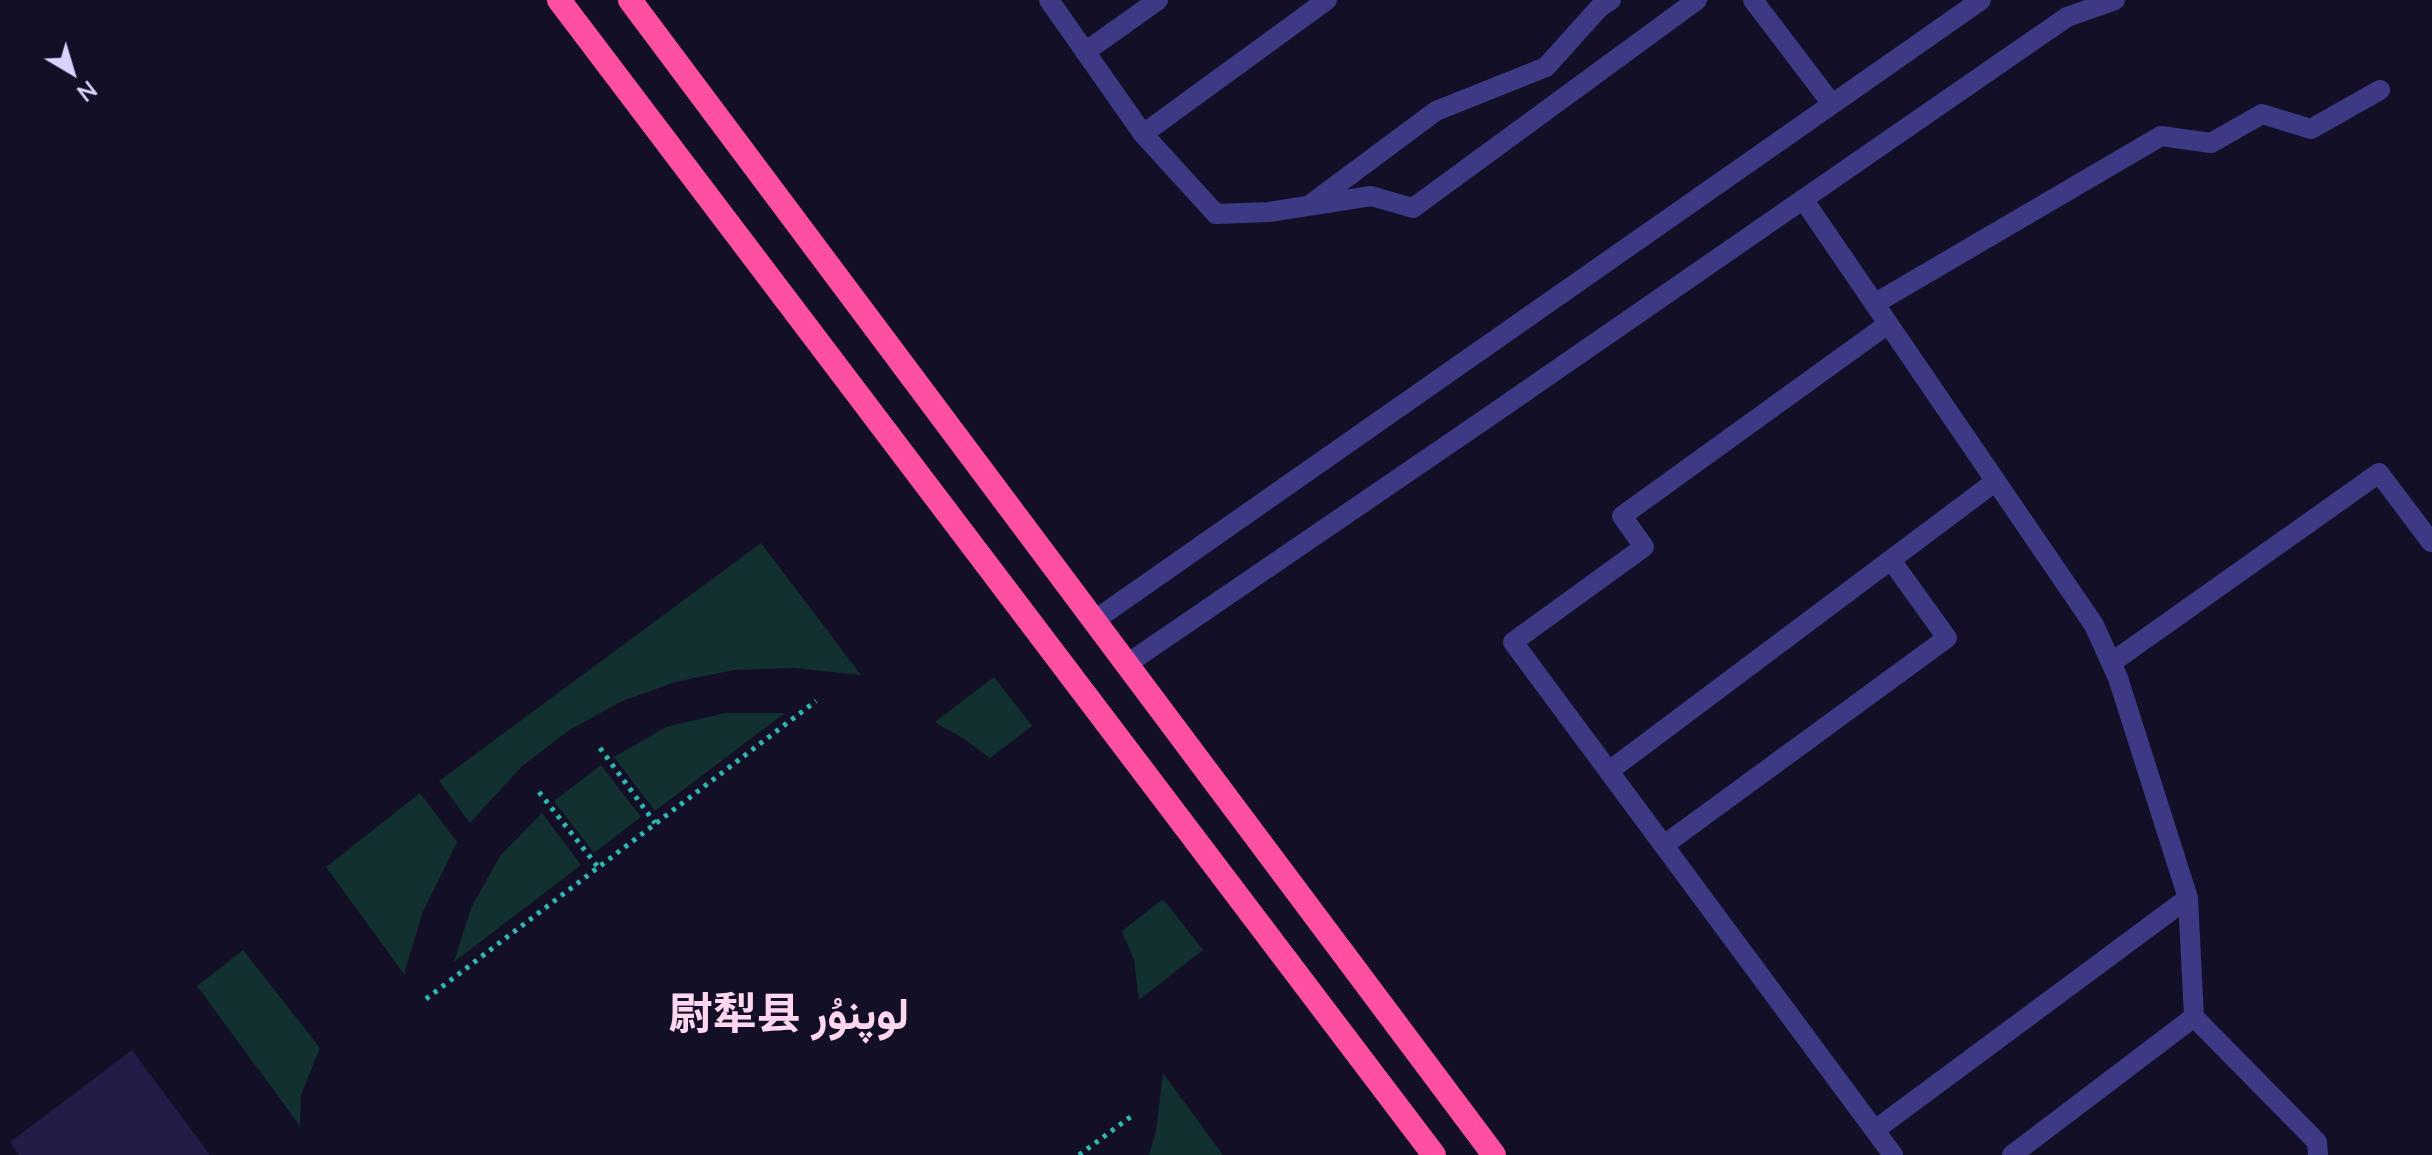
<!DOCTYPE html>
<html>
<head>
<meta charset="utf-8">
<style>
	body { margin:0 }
	#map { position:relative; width:2432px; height:1155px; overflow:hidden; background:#130f26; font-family:Lato,sans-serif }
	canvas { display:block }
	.north { position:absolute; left:32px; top:32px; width:80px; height:80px; -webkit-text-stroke:6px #130f26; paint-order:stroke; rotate:142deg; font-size:22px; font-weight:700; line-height:32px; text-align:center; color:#d9d4ff }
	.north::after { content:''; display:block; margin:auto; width:28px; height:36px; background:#d9d4ff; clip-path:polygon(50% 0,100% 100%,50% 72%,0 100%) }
</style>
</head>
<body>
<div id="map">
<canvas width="2432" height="1155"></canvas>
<div class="north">N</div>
</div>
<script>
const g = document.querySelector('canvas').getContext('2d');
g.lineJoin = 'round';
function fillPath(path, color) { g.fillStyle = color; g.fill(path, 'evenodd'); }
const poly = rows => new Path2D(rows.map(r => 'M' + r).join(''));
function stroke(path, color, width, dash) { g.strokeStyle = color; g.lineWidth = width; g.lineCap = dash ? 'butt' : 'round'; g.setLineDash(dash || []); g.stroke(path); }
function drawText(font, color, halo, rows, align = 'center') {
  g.font = font + ' Lato,Vazirmatn,"Noto Sans SC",sans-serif'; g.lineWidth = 6; g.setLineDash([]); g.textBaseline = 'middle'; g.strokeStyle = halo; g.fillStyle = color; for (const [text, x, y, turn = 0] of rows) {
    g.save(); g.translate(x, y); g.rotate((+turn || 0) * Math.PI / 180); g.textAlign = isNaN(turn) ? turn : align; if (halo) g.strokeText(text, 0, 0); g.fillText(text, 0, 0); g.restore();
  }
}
fillPath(poly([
	[761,543,861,675,794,668,734,670,675,682,620,702,568,731,521,767,470,823,439,781],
	[994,677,1032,726,990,758,964,739,935,722],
	[725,713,785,713,655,811,614,757,666,727],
	[601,765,641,817,594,853,554,801],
	[420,793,457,842,422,914,404,974,326,867],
	[542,813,581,865,454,962,471,908,500,856],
	[1163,899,1203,950,1139,1000,1134,960,1122,931],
	[243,950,320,1048,301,1095,300,1126,197,986],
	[1163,1073,1223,1155,1149,1155,1156,1131]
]), '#12302f');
fillPath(poly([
	[132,1050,210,1155,19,1155,10,1142]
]), '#241b47');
stroke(poly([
	[600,748,655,823],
	[539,792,598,867],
	[426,999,816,701],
	[1079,1155,1133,1115]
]), '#2fb8b0', 5, [4, 6]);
stroke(poly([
	[1049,0,1143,134],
	[1327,0,1143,134,1216,214,1269,212,1371,196,1413,208,1697,0],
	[1753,0,1832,104],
	[1085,52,1158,0],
	[1803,199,2094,625,2118,678,2188,898,2194,1017,2317,1142,2318,1155],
	[1311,204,1436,111,1546,67,1599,8,1611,0],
	[1874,304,2161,136,2211,143,2262,114,2311,129,2380,90],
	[1888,324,1622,516,1644,547,1513,642,1893,1155],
	[1095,620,1981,0],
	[2111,663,2379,473,2431,542],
	[1127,664,1484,420,2067,17,2115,0],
	[1609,771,1996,481],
	[1664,845,1947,638,1896,567],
	[1875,1130,2188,898],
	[2012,1155,2194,1017]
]), '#3d3a85', 20);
stroke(poly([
	[559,0,1434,1155],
	[630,0,1494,1155]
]), '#ff4fa3', 24);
drawText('bold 44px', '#ffd6f0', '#130f26', [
	["尉犁县 لوپنۇر",789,1015]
]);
</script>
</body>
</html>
